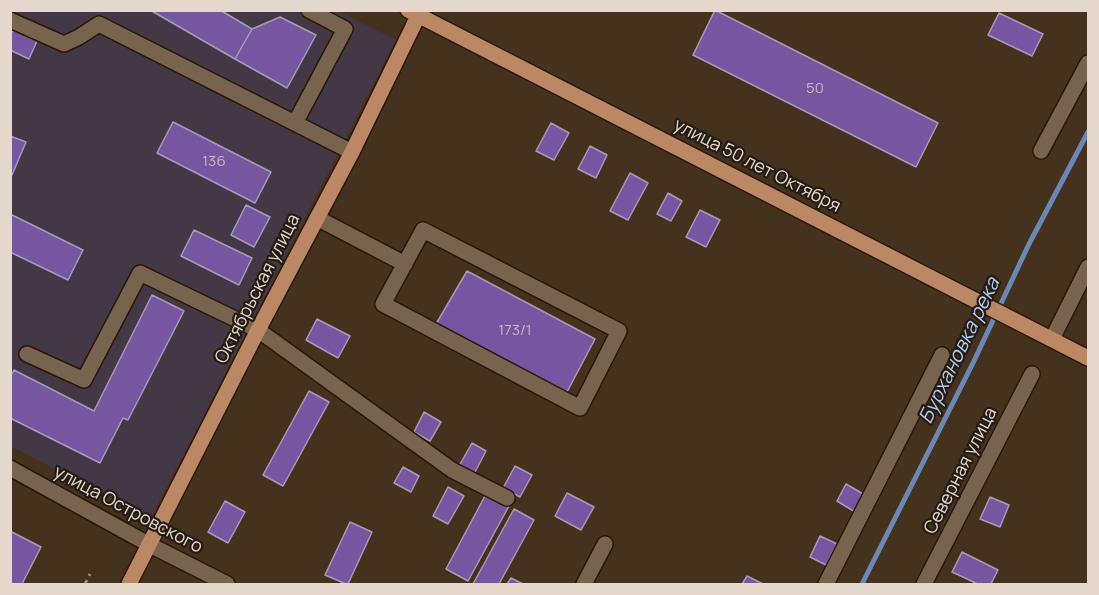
<!DOCTYPE html>
<html>
<head>
<meta charset="utf-8">
<style>
	body { margin:0 }
	#map { position:relative; width:1099px; height:595px; overflow:hidden; background:#44311e; font-family:Manrope,sans-serif }
	canvas { display:block }
	.frame { position:absolute; inset:0; border:12px solid #e4d8cc; pointer-events:none }
</style>
</head>
<body>
<div id="map">
<canvas width="1099" height="595"></canvas>
<div class="frame"></div>
</div>
<script>
const g = document.querySelector('canvas').getContext('2d');
g.lineJoin = 'round';
function fillPath(path, color) { g.fillStyle = color; g.fill(path, 'evenodd'); }
const poly = rows => new Path2D(rows.map(r => 'M' + r).join(''));
function stroke(path, color, width, dash) { g.strokeStyle = color; g.lineWidth = width; g.lineCap = dash ? 'butt' : 'round'; g.setLineDash(dash || []); g.stroke(path); }
function drawText(font, color, halo, rows, align = 'center') {
  g.font = font + ' Manrope,sans-serif'; g.lineWidth = 4.5; g.setLineDash([]); g.textBaseline = 'middle'; g.strokeStyle = halo; g.fillStyle = color; for (const [text, x, y, turn = 0] of rows) {
    g.save(); g.translate(x, y); g.rotate((+turn || 0) * Math.PI / 180); g.textAlign = isNaN(turn) ? turn : align; if (halo) g.strokeText(text, 0, 0); g.fillText(text, 0, 0); g.restore();
  }
}
fillPath(poly([
	[10,11,338,11,396,40,151,518,11,446]
]), '#443847');
stroke(poly([
	[862,584,973,363,1029,244,1088,132]
]), '#6a88b3', 5);
const building = poly([
	[150,10,220,10,252,29,235,59,150,10],
	[715,10,938,123,916,167,693,55,715,10],
	[999,13,1043,34,1032,56,988,35,999,13],
	[280,17,316,35,287,88,235,59,252,29,280,17],
	[13,30,37,41,29,59,10,50,10,36,13,30],
	[173,122,271,172,255,203,157,153,173,122],
	[551,123,569,133,554,160,536,151,551,123],
	[10,136,26,142,12,175,10,174,10,136],
	[590,146,607,155,596,178,578,169,590,146],
	[630,173,648,183,628,220,610,211,630,173],
	[668,193,682,201,671,221,657,214,668,193],
	[246,205,270,217,254,247,231,235,246,205],
	[700,210,720,220,706,247,686,237,700,210],
	[10,214,83,250,68,280,10,252,10,214],
	[194,230,252,258,239,285,181,256,194,230],
	[467,271,595,339,567,392,436,324,467,271],
	[152,295,184,311,128,420,123,418,100,463,10,418,10,377,14,370,94,411,152,295],
	[317,319,350,336,338,358,306,340,317,319],
	[309,391,329,402,283,486,263,475,309,391],
	[424,412,441,422,430,441,414,432,424,412],
	[472,443,486,451,474,474,459,466,472,443],
	[515,466,532,475,520,497,503,488,515,466],
	[403,467,419,476,411,492,394,483,403,467],
	[846,484,865,495,855,512,837,501,846,484],
	[448,487,464,496,448,524,433,516,448,487],
	[567,493,594,507,581,530,555,516,567,493],
	[486,494,509,506,468,581,446,569,486,494],
	[990,497,1009,505,1000,527,980,519,990,497],
	[225,501,245,512,228,543,208,532,225,501],
	[514,509,534,520,499,584,473,584,514,509],
	[350,522,372,532,348,584,346,584,325,575,350,522],
	[10,531,41,547,22,584,10,584,10,531],
	[820,536,837,544,826,565,810,557,820,536],
	[962,552,998,570,991,584,978,584,952,572,962,552],
	[747,576,763,584,742,584,747,576],
	[511,578,523,584,507,584,511,578]
]);
fillPath(building, '#7656a0');
stroke(building, '#a59bb6', 1.5);
const minor = poly([
	[10,20,64,44,79,37,99,24,352,152],
	[295,123,345,29,309,10],
	[1041,151,1088,63],
	[317,218,405,264],
	[423,230,619,331,580,408,383,304,423,230],
	[1052,339,1088,267],
	[27,354,84,380,140,273,258,330,452,470,507,498],
	[10,468,150,545,227,584],
	[584,584,605,544],
	[826,584,942,355],
	[924,584,1032,374]
]);
const major = poly([
	[408,10,1088,358],
	[129,584,258,330,352,152,421,10]
]);
stroke(minor, '#2a1806', 18);
stroke(major, '#2a1806', 18);
stroke(poly([
	[85,584,90,574]
]), '#968778', 3, [4.5, 4.5]);
stroke(minor, '#78634e', 15);
stroke(major, '#bc8764', 15);
drawText('15px', '#c8b8c1', null, [
	["50",815,89],
	["136",214,162],
	["173/1",515,331]
]);
drawText('18px', '#e4d8cc', '#241b13', [
	["улица 50 лет Октября",757,166,27],
	["Октябрьская улица",258,289,-63],
	["Северная улица",961,471,-63],
	["улица Островского",128,510,28]
]);
drawText('italic 20px', '#b1ccf0', '#241b13', [
	["Бурхановка река",960,351,-64]
]);
</script>
</body>
</html>
